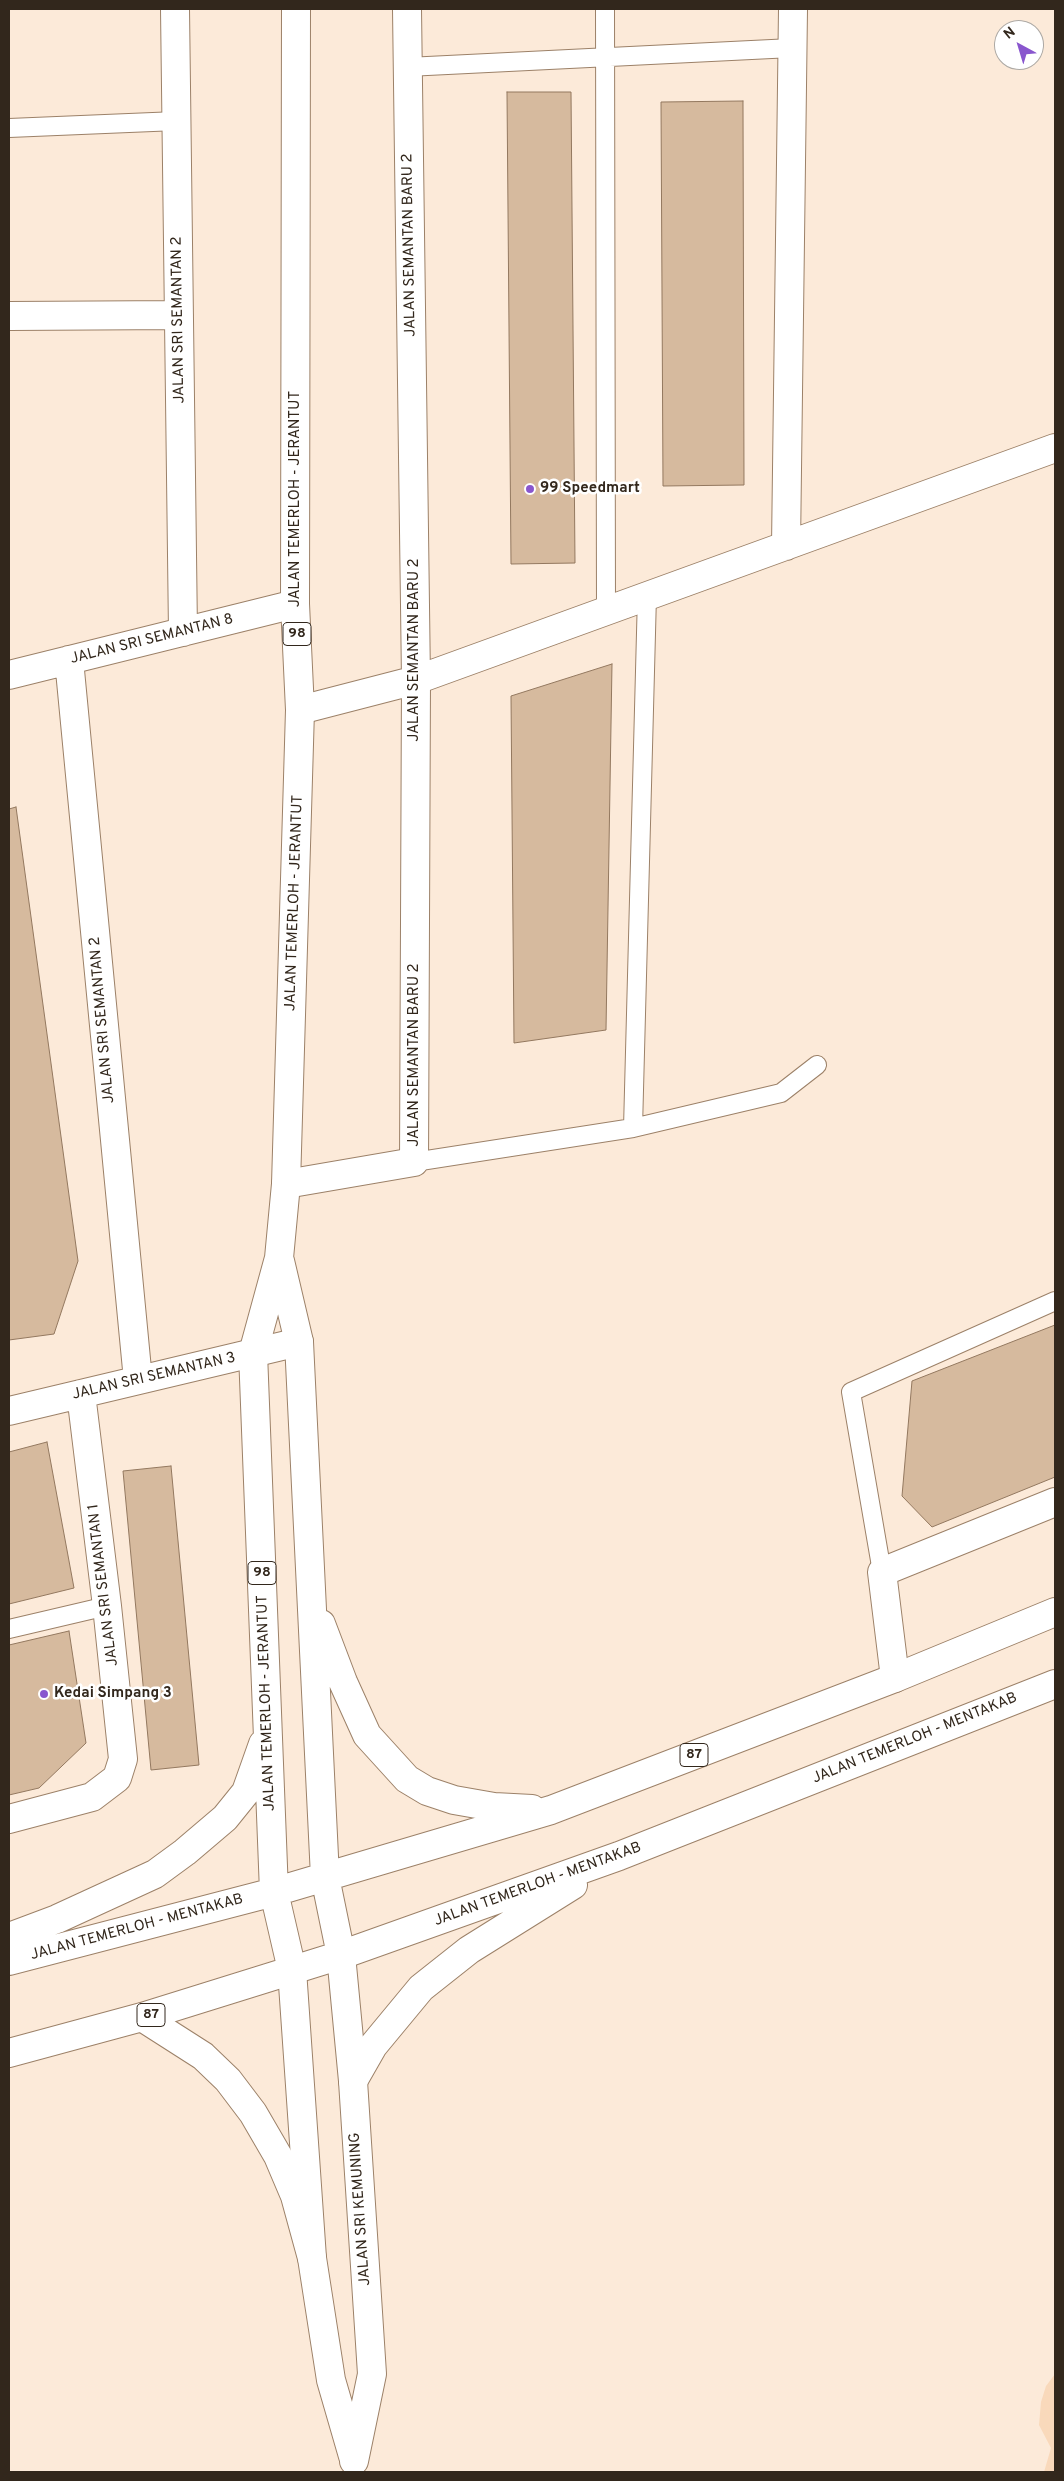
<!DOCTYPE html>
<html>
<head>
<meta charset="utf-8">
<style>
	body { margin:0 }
	#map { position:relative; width:1064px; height:2481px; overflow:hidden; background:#fcead9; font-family:Overpass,sans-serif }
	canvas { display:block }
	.frame { position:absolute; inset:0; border:10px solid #32271c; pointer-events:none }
	.north { position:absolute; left:994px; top:20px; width:50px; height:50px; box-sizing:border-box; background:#fff; border:1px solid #ada9a4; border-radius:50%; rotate:321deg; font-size:14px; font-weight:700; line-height:20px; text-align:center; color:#32271c }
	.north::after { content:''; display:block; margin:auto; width:18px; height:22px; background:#8956ce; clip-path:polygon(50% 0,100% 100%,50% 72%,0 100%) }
</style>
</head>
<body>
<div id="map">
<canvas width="1064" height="2481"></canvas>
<div class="frame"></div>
<div class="north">N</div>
</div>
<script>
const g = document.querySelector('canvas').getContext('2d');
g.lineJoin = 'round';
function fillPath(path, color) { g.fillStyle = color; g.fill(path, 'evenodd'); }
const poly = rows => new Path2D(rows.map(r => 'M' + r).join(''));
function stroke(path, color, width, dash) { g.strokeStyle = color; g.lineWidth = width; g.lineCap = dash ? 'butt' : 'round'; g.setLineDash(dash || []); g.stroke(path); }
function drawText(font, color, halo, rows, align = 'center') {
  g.font = font + ' Overpass,sans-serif'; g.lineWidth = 5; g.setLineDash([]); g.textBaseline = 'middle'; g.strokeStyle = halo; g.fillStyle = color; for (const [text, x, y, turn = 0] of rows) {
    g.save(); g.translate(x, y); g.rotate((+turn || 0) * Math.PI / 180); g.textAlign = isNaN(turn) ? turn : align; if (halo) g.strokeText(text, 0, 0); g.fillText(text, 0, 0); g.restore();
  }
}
fillPath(poly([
	[1055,2374,1055,2472,1044,2472,1051,2448,1039,2425,1041,2402,1046,2386]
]), '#f9d9bb');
const building = poly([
	[507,92,571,92,575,563,511,564,507,92],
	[743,101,744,485,663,486,661,102,743,101],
	[612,664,606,1030,514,1043,511,696,612,664],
	[16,807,78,1261,54,1334,9,1340,9,809,16,807],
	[1055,1325,1055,1477,932,1527,902,1496,912,1381,1055,1325],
	[47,1442,74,1588,9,1604,9,1452,47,1442],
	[171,1466,199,1765,151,1770,123,1471,171,1466],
	[69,1631,86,1743,39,1788,9,1795,9,1645,69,1631]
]);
fillPath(building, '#d6ba9e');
stroke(building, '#93785f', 1);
const lane = poly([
	[605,9,606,612],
	[407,67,792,48],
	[9,128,177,121],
	[633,1128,647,595],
	[414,1162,633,1128,781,1093,817,1065],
	[882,1572,851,1392,1055,1301],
	[9,1629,107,1606]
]);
const street = poly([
	[175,9,183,632],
	[9,316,179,315],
	[786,546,793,9],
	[69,660,138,1380],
	[9,675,295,604],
	[300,710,416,680,1055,448],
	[286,1184,414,1162,416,680,407,9],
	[9,1411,299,1342],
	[895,1678,882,1572,1055,1502],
	[9,1819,92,1797,117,1778,123,1759,107,1606,81,1394]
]);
const secondary = poly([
	[341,1955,353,2081,372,2374,354,2461],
	[292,1970,312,2258,331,2380,353,2456]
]);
const primary = poly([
	[280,1261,299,1342,325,1877,341,1955],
	[321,1624,343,1682,367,1735,407,1779,427,1791,454,1800,494,1807,532,1809],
	[9,1937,57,1919,155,1874,185,1852,225,1818,246,1792,263,1744],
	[9,1961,274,1892,551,1810,895,1678,1055,1612],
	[292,1970,274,1892,253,1353,279,1258,286,1184,300,710,295,604,296,9],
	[142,2017,203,2056,228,2080,253,2113,278,2156,295,2196,312,2258],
	[9,2053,142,2017,341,1955,619,1856,1055,1684],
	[353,2081,373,2046,421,1988,469,1950,573,1885]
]);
stroke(lane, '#9c8168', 20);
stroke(street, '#9c8168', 30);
stroke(secondary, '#9c8168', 30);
stroke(primary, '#9c8168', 30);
stroke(lane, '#fff', 18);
stroke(street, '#fff', 28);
stroke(secondary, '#fff', 28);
stroke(primary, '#fff', 28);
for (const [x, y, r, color] of [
	[530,489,5,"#8956ce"],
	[44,1694,5,"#8956ce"]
]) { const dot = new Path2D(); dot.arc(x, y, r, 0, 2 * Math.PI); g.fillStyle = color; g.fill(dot); stroke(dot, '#fff', 2); }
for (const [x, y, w] of [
	[297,634,28],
	[262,1573,28],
	[694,1755,28],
	[151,2015,28]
]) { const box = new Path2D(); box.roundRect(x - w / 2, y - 11.5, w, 23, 4); g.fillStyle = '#fff'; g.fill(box); stroke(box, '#32271c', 1); }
drawText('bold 14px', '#32271c', null, [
	["98",297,634],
	["98",262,1573],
	["87",694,1755],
	["87",151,2015]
]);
drawText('15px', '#32271c', '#fff', [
	["JALAN SEMANTAN BARU 2",410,245,-91],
	["JALAN SRI SEMANTAN 2",179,320,-91],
	["JALAN TEMERLOH - JERANTUT",296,499,-90],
	["JALAN SRI SEMANTAN 8",152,640,-14],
	["JALAN SEMANTAN BARU 2",415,650,-90],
	["JALAN TEMERLOH - JERANTUT",295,903,-88],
	["JALAN SRI SEMANTAN 2",103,1020,-95],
	["JALAN SEMANTAN BARU 2",415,1055,-90],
	["JALAN SRI SEMANTAN 3",154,1377,-13],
	["JALAN SRI SEMANTAN 1",104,1585,-97],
	["JALAN TEMERLOH - JERANTUT",267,1703,-92],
	["JALAN TEMERLOH - MENTAKAB",915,1739,-22],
	["JALAN TEMERLOH - MENTAKAB",538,1885,-20],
	["JALAN TEMERLOH - MENTAKAB",137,1928,-15],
	["JALAN SRI KEMUNING",361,2209,-94]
]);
drawText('bold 15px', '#32271c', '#fff', [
	["99 Speedmart",540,489],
	["Kedai Simpang 3",54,1694]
], 'left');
</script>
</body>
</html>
